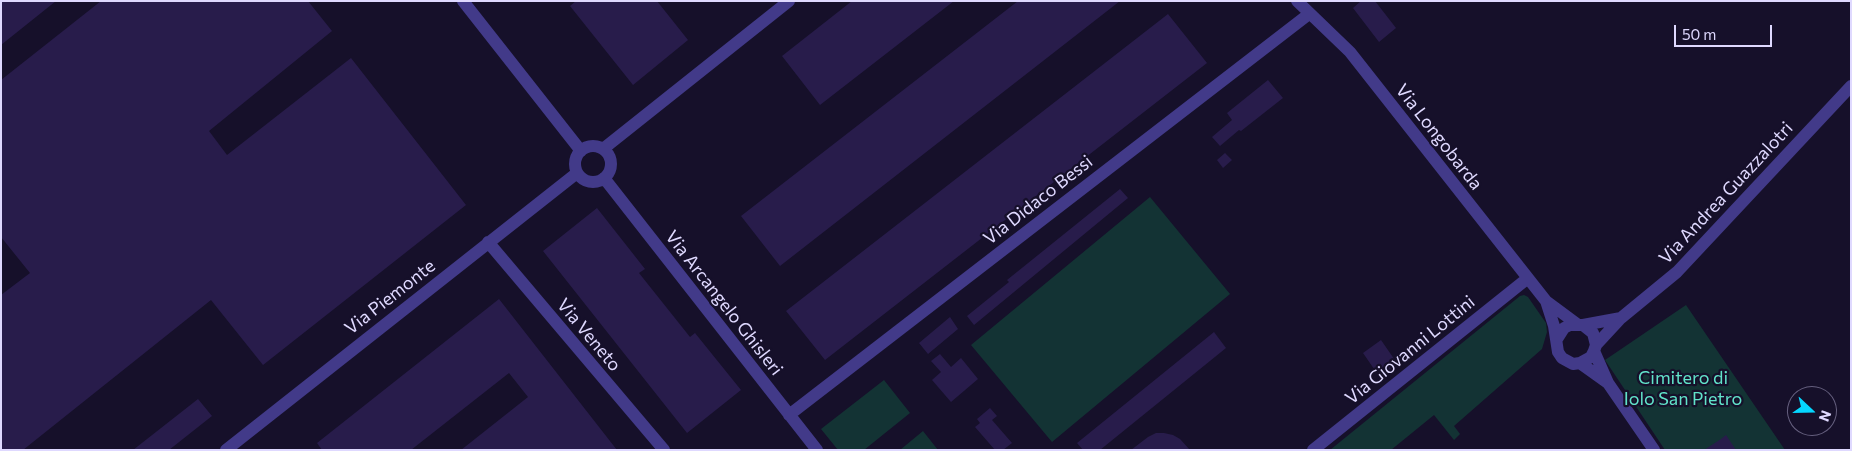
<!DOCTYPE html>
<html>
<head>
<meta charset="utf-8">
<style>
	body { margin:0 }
	#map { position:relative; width:1852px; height:451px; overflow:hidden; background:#16102a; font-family:Commissioner,sans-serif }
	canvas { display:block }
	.frame { position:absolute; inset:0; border:2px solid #dfd9ff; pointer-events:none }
	.north { position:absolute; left:1787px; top:386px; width:50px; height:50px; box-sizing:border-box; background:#16102a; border:1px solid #66607f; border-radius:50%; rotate:111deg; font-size:14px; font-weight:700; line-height:20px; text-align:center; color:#dfd9ff }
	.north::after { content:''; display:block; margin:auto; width:18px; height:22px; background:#05d7ff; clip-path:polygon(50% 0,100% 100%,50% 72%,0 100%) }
	.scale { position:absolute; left:1674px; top:25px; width:98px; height:22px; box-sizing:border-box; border:2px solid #dfd9ff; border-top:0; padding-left:6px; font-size:15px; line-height:18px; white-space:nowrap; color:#dfd9ff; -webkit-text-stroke:4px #16102a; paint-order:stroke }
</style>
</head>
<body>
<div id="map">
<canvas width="1852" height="451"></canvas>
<div class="frame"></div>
<div class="north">N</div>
<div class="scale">50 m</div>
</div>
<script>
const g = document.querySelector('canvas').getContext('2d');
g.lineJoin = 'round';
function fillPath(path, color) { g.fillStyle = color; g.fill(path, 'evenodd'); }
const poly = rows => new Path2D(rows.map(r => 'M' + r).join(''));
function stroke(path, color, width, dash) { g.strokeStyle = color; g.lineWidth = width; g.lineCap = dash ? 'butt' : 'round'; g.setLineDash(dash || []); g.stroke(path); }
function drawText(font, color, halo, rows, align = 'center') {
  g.font = font + ' Commissioner,sans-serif'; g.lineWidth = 4.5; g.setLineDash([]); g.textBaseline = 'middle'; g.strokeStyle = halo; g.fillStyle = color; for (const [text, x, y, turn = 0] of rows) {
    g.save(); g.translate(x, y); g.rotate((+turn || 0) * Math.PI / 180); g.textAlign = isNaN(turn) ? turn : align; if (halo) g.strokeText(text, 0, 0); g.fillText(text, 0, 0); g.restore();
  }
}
fillPath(poly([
	[1150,197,1230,294,1052,442,971,345],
	[1524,295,1528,297,1546,323,1547,332,1542,349,1454,426,1460,434,1454,440,1434,415,1391,450,1330,450,1520,296],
	[1686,305,1785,450,1665,450,1605,360],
	[884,380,910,413,864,450,838,450,821,429],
	[923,431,938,450,900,450]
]), '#133334');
fillPath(poly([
	[1,1,56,1,1,45],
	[101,1,308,1,332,31,209,131,227,155,351,58,466,205,263,365,211,300,23,450,1,450,1,295,30,273,1,237,1,80],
	[576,1,657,1,688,40,633,85,570,6],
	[852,1,954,1,820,105,782,56],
	[1018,1,1120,1,780,266,741,216],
	[1361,1,1375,1,1396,28,1379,42,1353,8],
	[1168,14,1207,63,825,360,786,311],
	[1268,80,1283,98,1241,131,1239,130,1220,146,1212,137,1232,120,1227,113],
	[1225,153,1232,160,1223,168,1217,160],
	[1120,189,1128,198,974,325,967,316,1009,282,1007,280],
	[597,208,645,269,639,273,690,337,695,333,741,390,687,433,543,251],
	[499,299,617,450,461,450,528,397,509,373,411,450,322,450,317,443],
	[950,317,958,329,928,354,919,343],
	[1214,332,1226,348,1100,450,1083,450,1077,443],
	[1381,340,1399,366,1381,379,1363,353],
	[940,354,951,367,961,358,978,379,951,402,932,380,941,372,931,361],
	[198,399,212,416,169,450,133,450],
	[990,408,997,416,992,420,1012,443,1003,450,995,450,975,427,980,423,977,419],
	[1156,433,1164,433,1173,435,1180,439,1190,450,1131,450,1148,437],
	[1726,435,1736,450,1704,450,1721,439]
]), '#281c4b');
stroke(poly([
	[463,1,581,151],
	[1297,1,1350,52,1546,301,1554,326,1558,352,1562,358,1573,364,1580,363,1591,357,1594,351,1596,345,1593,333,1583,325,1570,325,1564,328,1557,339],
	'575 164a18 18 0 1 1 36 0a18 18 0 1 1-36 0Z',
	[603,149,789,1],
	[604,178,817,450],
	[488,242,664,450],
	[1546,301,1577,324],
	[1583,325,1621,318],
	[1596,345,1621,318,1677,272,1851,86],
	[1594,351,1608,383,1654,450],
	[1580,363,1608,383],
	[789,415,1309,14],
	[226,450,577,173],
	[1313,450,1528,278]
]), '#423a89', 12);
drawText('18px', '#dfd9ff', '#16102a', [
	["Via Longobarda",1439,137,52],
	["Via Andrea Guazzalotri",1726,193,-47],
	["Via Didaco Bessi",1038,200,-38],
	["Via Piemonte",390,297,-38],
	["Via Arcangelo Ghisleri",724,303,52],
	["Via Veneto",589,335,50],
	["Via Giovanni Lottini",1410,350,-39]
]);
drawText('18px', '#61e3ca', '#16102a', [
	["Cimitero di",1683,378],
	["Iolo San Pietro",1683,399]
]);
</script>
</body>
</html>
